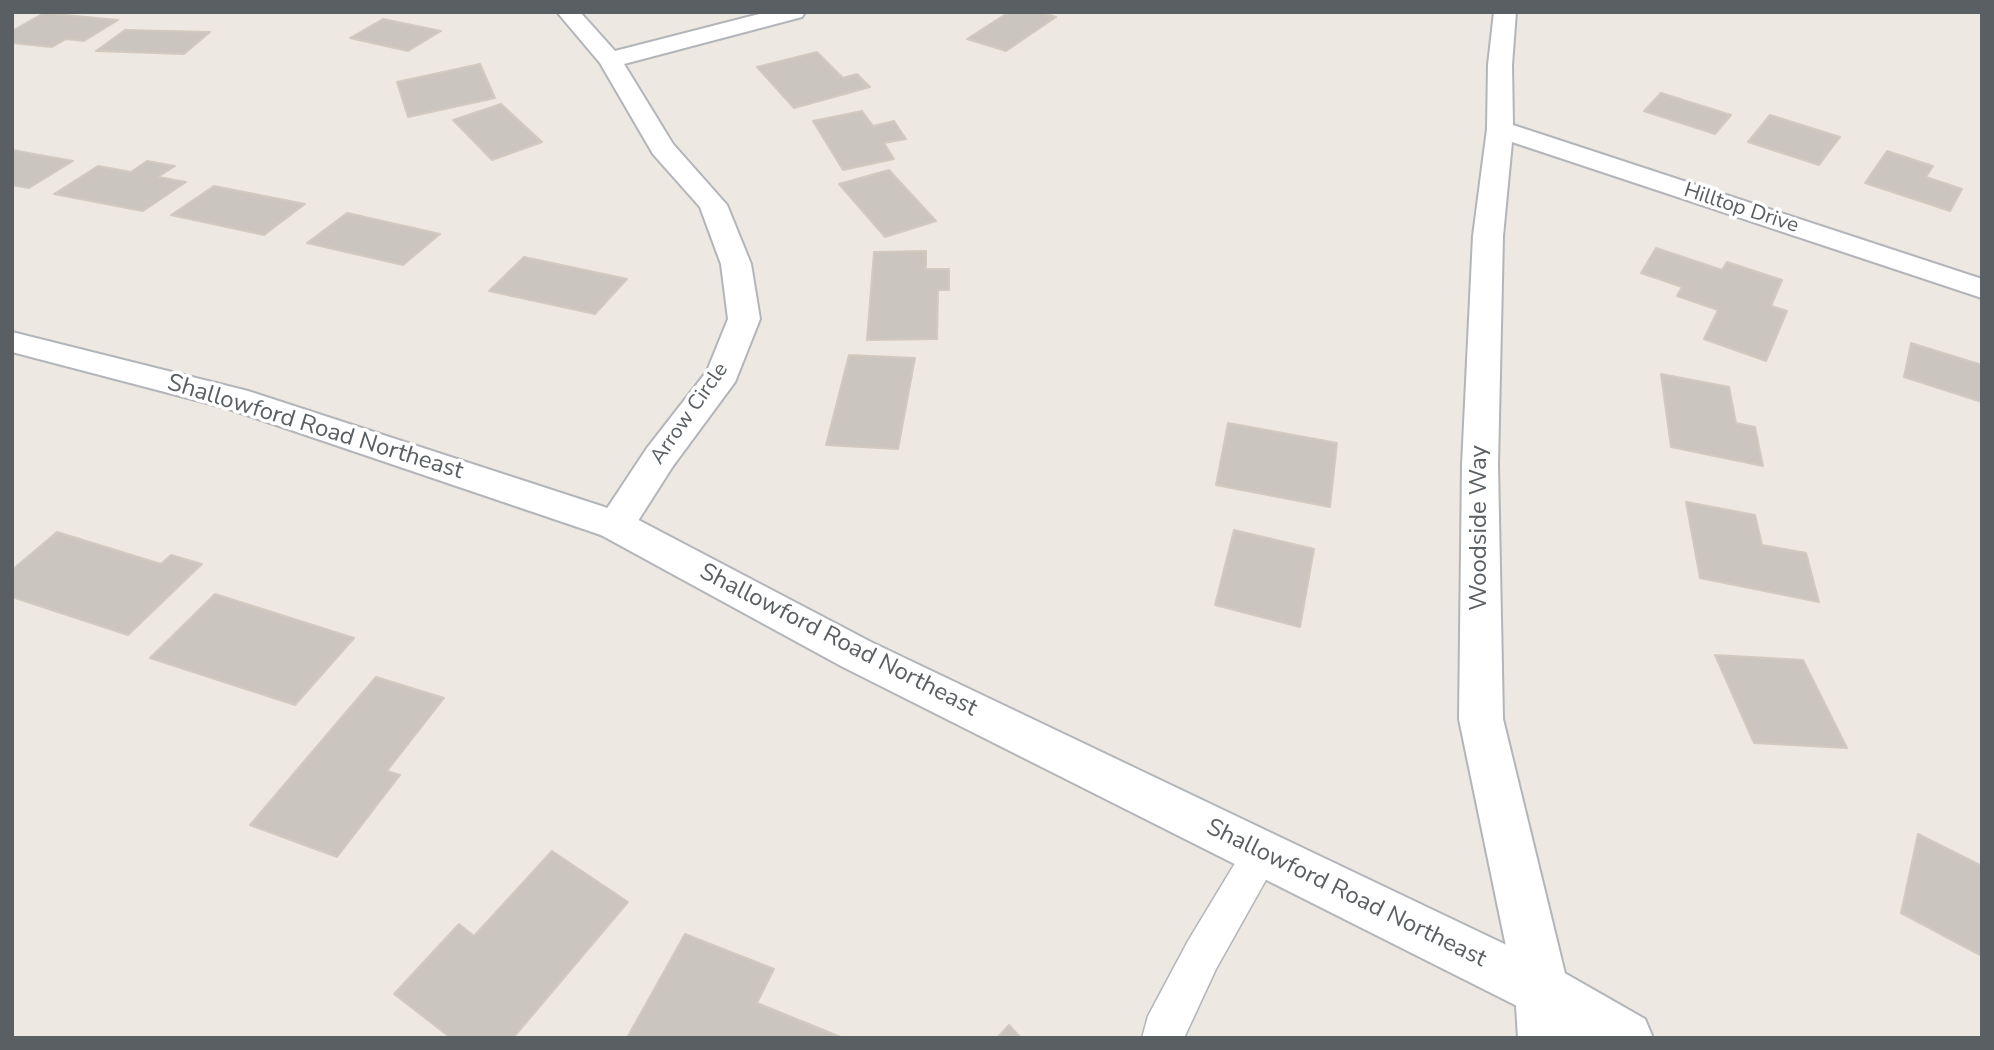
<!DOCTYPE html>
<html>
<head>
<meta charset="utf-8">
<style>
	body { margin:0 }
	#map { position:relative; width:1994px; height:1050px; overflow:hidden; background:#ede8e1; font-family:"Nunito Sans",sans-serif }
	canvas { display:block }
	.frame { position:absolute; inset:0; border:14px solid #595f63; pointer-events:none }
</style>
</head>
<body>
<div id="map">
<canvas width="1994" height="1050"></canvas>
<div class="frame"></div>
</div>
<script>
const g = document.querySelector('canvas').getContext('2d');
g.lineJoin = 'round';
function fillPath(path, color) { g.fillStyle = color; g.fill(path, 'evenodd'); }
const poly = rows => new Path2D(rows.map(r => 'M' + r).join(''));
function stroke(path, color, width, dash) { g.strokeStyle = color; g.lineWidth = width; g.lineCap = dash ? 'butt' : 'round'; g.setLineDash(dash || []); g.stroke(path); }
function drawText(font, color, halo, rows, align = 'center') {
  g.font = font + ' "Nunito Sans",sans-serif'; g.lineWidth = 7; g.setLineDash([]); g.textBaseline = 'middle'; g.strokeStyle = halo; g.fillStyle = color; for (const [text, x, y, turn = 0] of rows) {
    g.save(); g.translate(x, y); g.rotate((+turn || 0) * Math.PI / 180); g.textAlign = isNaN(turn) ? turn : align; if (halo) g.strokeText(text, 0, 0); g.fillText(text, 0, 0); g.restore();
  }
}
const building = poly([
	[1009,12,1040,12,1056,17,1006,51,967,39,1009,12],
	[44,13,118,20,84,41,66,39,52,47,12,43,12,31,44,13],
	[383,19,441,31,408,51,350,38,383,19],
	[125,30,210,32,184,54,96,51,125,30],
	[817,52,843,78,857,74,870,87,794,108,757,67,817,52],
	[480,64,495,98,408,117,397,82,480,64],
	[1661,93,1731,115,1715,134,1644,111,1661,93],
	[501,104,542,142,492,160,453,120,501,104],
	[862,111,873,126,894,121,906,139,884,143,894,159,843,170,813,121,862,111],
	[1770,115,1840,137,1819,165,1748,142,1770,115],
	[12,150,73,161,29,188,12,185,12,150],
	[1887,151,1933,166,1926,177,1962,189,1950,211,1865,183,1887,151],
	[147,161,175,166,158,177,186,182,143,211,54,194,98,166,131,172,147,161],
	[889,170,936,221,885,237,839,184,889,170],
	[214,186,305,204,264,235,171,215,214,186],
	[347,213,440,234,403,265,307,243,347,213],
	[1656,248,1722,270,1727,262,1782,280,1771,306,1787,311,1766,361,1704,339,1718,310,1677,296,1682,287,1641,273,1656,248],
	[926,251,926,269,949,269,949,290,938,290,937,339,867,340,874,252,926,251],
	[524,257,627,279,595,314,489,291,524,257],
	[1911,343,1982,365,1982,402,1904,377,1911,343],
	[849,355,915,358,898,449,826,445,849,355],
	[1661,374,1729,387,1736,423,1755,427,1763,466,1671,447,1661,374],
	[1228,423,1337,443,1330,507,1216,485,1228,423],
	[1686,502,1755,515,1762,545,1806,553,1819,602,1700,578,1686,502],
	[1234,530,1314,549,1300,627,1215,605,1234,530],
	[57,532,161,564,171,555,202,564,128,635,12,597,12,570,57,532],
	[215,594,354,638,295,705,150,658,215,594],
	[1715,655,1803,660,1847,748,1754,743,1715,655],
	[376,677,444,698,387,771,400,775,337,857,250,825,376,677],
	[1918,834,1982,866,1982,956,1901,913,1918,834],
	[552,851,628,902,513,1038,451,1038,394,994,459,924,474,936,552,851],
	[685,934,774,969,757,1003,843,1038,627,1038,685,934],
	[1009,1025,1021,1038,997,1038,1009,1025]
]);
fillPath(building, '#cbc5c0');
stroke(building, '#d2c9bf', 2);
const service = poly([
	[1262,835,1275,840,1281,853,1216,969,1184,1038,1142,1038,1148,1016,1188,941,1249,840,1262,835]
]);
const minor = poly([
	[557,12,580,12,615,51,767,12,805,12,802,17,624,64,673,144,727,205,751,264,760,319,735,382,673,466,629,535,615,539,601,535,596,525,647,448,707,371,728,319,721,264,700,207,653,154,600,63,557,12],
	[1494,12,1516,12,1512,65,1513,125,1982,279,1982,298,1512,142,1503,236,1498,465,1503,719,1569,990,1572,1038,1518,1038,1515,990,1459,719,1462,465,1473,236,1487,129,1488,65,1494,12]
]);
const tertiary = poly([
	[12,332,248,391,629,515,871,642,1561,971,1645,1019,1653,1038,1573,1038,1523,1009,841,666,601,535,226,408,12,352,12,332]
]);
stroke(service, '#b2b5b9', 3);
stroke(minor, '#b2b5b9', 4);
stroke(tertiary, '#b2b5b9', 4);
fillPath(service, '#fff');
fillPath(minor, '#fff');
fillPath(tertiary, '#fff');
drawText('21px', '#595f63', '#fff', [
	["Hilltop Drive",1741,209,18],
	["Arrow Circle",690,414,-55]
]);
drawText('24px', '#595f63', '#fff', [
	["Shallowford Road Northeast",315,428,17],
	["Woodside Way",1480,528,-90],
	["Shallowford Road Northeast",838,641,27],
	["Shallowford Road Northeast",1346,894,26]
]);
</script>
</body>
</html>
